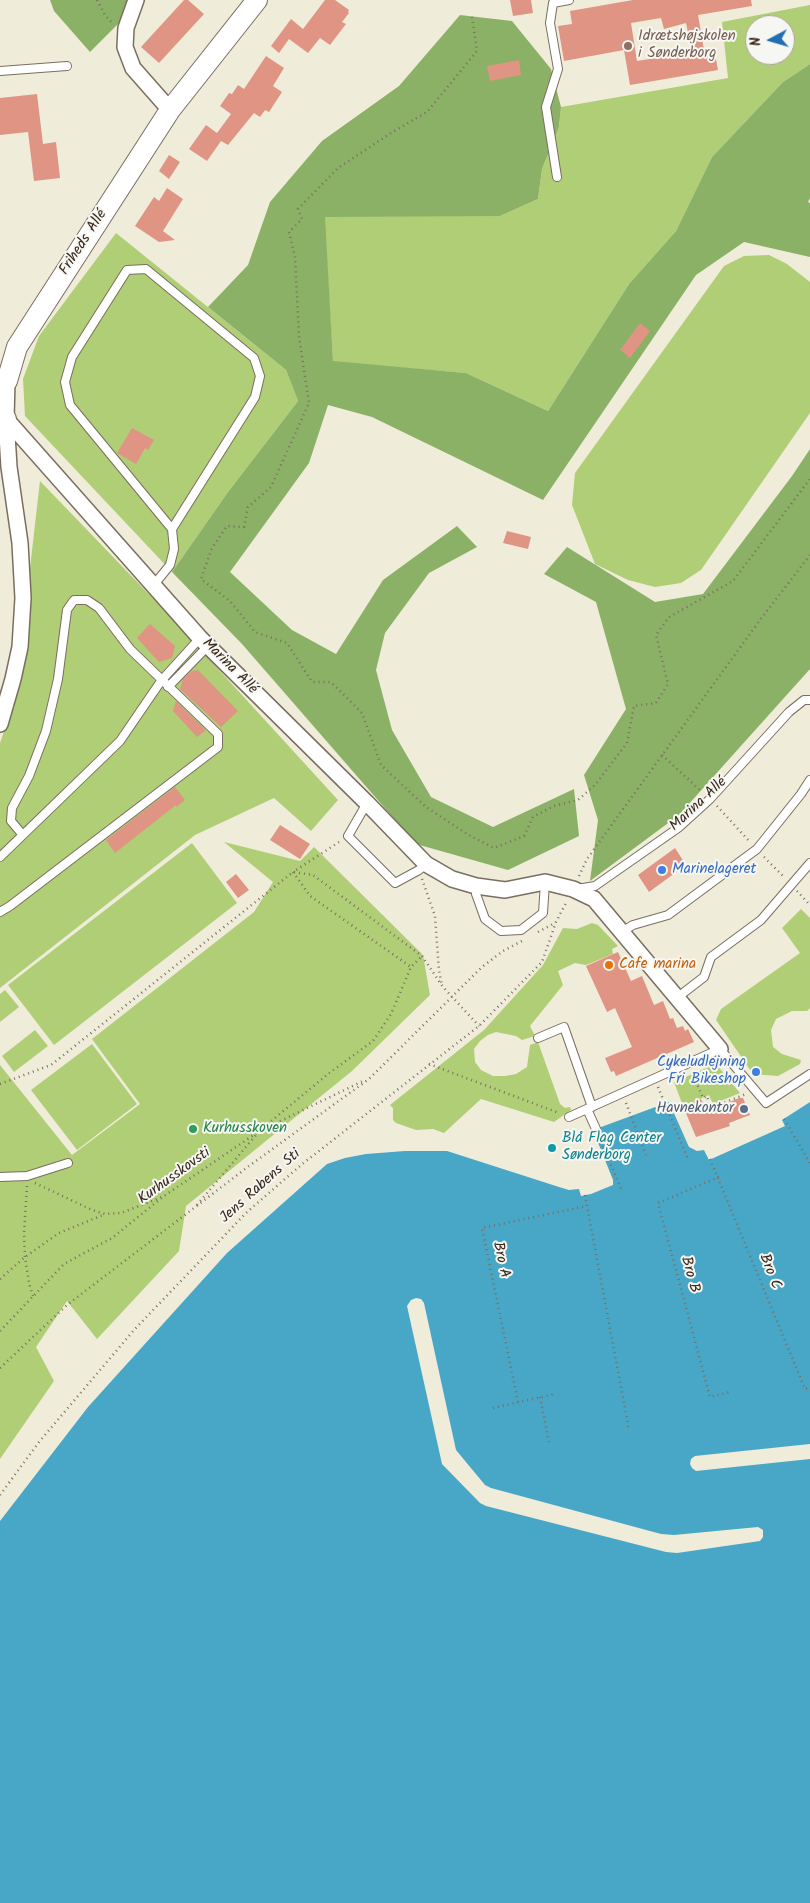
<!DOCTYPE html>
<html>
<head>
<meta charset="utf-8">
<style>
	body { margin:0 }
	#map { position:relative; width:810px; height:1903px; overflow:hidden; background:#f0ecda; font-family:Kalam,sans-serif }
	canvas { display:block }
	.north { position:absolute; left:745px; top:15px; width:50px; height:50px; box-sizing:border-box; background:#f6f6f2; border:1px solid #aba49d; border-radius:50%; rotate:264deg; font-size:14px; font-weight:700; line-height:20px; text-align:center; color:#3b2a1e }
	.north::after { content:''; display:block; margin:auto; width:18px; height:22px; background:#1f6fb2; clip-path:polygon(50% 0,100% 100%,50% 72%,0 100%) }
</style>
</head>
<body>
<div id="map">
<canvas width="810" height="1903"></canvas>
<div class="north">N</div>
</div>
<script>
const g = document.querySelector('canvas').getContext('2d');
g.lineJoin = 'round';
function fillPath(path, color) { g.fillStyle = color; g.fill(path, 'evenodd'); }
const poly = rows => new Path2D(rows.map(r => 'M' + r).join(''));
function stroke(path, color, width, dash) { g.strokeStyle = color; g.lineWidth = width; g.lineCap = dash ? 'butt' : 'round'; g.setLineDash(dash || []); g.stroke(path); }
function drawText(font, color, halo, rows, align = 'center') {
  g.font = font + ' Kalam,sans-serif'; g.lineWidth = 4; g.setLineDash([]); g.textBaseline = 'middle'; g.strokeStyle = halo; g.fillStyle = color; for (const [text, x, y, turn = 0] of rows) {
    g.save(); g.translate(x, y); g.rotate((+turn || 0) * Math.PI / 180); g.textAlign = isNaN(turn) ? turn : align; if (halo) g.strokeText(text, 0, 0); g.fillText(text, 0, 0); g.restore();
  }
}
fillPath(poly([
	[810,5,810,64,783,82,712,157,676,231,629,284,548,411,466,373,333,362,324,216,500,216,538,199,542,169,559,127,561,107,728,78,722,22],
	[755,25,785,25,785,55,755,55],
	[116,233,286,370,298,401,228,492,172,572,25,416,23,379,39,336],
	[769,255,787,264,810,282,810,413,701,570,681,583,655,587,628,580,595,564,572,505,575,473,724,266,744,256],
	[40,481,167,613,338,800,311,831,274,798,195,835,0,988,0,743,22,680,30,568],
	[224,842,300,861,314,847,423,955,430,995,352,1071,186,1206,179,1251,97,1339,67,1301,36,1347,54,1381,0,1459,0,1065,72,1155,140,1104,92,1039,254,912,273,882],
	[192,843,237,903,54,1045,8,985],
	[801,909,810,918,810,1008,807,1011,792,1011,776,1019,771,1030,773,1047,782,1054,801,1060,800,1064,778,1076,753,1074,716,1020,721,1009,800,953,782,928],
	[592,923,598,925,618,946,612,949,613,954,586,965,575,963,558,971,563,985,530,1026,535,1036,522,1040,516,1036,496,1032,488,1035,480,1041,474,1049,475,1062,481,1070,493,1076,505,1076,516,1074,527,1067,530,1045,538,1042,560,1104,565,1108,570,1107,571,1110,554,1122,481,1099,444,1133,433,1129,416,1130,396,1123,393,1120,393,1108,390,1105,484,1030,543,965,563,928,577,929],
	[5,990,19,1007,0,1022,0,994],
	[35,1030,48,1046,14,1072,2,1056],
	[92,1044,137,1104,77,1150,31,1090],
	[716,1064,740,1093,713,1104,709,1095,683,1106,674,1082]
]), '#afce75');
fillPath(poly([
	[50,0,128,0,119,23,90,52,54,11],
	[460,15,512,21,551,69,561,107,559,127,542,169,538,199,500,216,325,217,333,361,466,373,548,411,629,284,676,231,712,157,783,82,810,64,810,198,808,202,810,203,810,257,744,242,696,275,543,500,372,417,328,405,309,463,230,572,292,630,336,654,383,580,457,526,477,547,429,573,385,633,376,670,392,730,431,797,493,827,574,789,579,836,508,870,416,844,242,644,172,572,228,492,298,401,286,370,208,307,248,265,270,202,322,141,399,86],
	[810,449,810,669,679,815,590,881,598,820,584,775,626,709,596,602,544,574,567,547,655,602,703,594,792,476]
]), '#8bb166');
fillPath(poly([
	[669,1102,689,1147,697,1151,704,1150,709,1160,785,1126,782,1120,810,1102,810,1903,0,1903,0,1521,88,1407,227,1253,327,1164,345,1158,366,1154,405,1151,447,1151,559,1187,569,1190,579,1189,581,1196,591,1194,613,1185,613,1180,593,1130]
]), '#48a7c7');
fillPath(poly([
	[416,1298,421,1299,424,1303,456,1450,485,1485,491,1488,661,1534,674,1535,758,1527,763,1530,763,1537,760,1541,677,1553,666,1552,486,1506,480,1503,442,1464,407,1306,411,1300],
	[810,1444,810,1459,696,1471,692,1468,690,1464,691,1459,695,1456]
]), '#f0ecda');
fillPath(poly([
	[184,0,188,0,204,14,159,63,141,47],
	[325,0,335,0,349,10,348,12,349,13,342,22,346,24,330,45,320,38,308,53,289,39,279,53,271,46,291,19,303,29],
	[510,0,531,0,533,13,513,16],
	[633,0,751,0,752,6,698,15,704,50,714,48,718,70,630,85,624,50,564,61,558,26,572,24,570,11],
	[661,18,664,29,686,23,692,52,637,61,631,23],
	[266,56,284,68,273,86,282,92,269,112,265,110,260,117,254,113,228,145,221,141,207,161,189,149,206,125,217,133,231,114,220,106,229,93,232,94,238,85,244,89],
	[519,60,521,75,490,81,487,66],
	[37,94,43,144,56,142,60,178,34,181,28,132,0,135,0,98],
	[169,155,180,162,169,179,159,171],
	[167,188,183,199,163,231,175,240,159,242,135,226,154,197,159,201],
	[640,323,650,331,630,358,620,350],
	[132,428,154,440,148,450,145,448,136,464,117,453],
	[507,531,531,537,528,549,503,543],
	[150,624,175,646,172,658,159,662,137,638],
	[198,670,238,711,221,727,180,689,183,679,192,671],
	[176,701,206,730,197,737,173,711],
	[175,787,185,800,176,807,176,805,115,853,106,840],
	[280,825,310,844,300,859,270,840],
	[675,848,686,865,649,892,638,875],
	[236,874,249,890,238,898,226,882],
	[618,952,631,981,642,976,654,1005,663,1001,670,1019,673,1018,677,1028,683,1026,685,1031,688,1029,694,1042,616,1076,614,1071,611,1072,605,1058,632,1047,615,1008,607,1012,586,966],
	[739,1098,743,1098,750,1115,729,1123,730,1126,696,1137,683,1106,701,1099,707,1112]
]), '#e09483');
const lane = poly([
	[0,71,67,66],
	[557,177,546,107,558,69,550,23,553,3,569,0],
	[153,586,170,565,174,549,172,529,70,405,65,382,72,357,127,270,146,269,254,358,260,376,255,397,172,529],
	[168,687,208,646],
	[367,803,348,836,395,883,419,870,426,864],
	[0,857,120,741,161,681,200,638],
	[476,886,476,894,485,919,501,931,521,930,543,913,545,882],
	[577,889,595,886,678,828,710,799,789,712,804,700,810,700],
	[0,912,10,906,218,747,218,734,130,649,99,608,87,600,74,600,67,610,58,679,46,731,29,776,12,808,11,821,22,834],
	[623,931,633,925,668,915,757,849,801,794,810,780],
	[678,997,704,977,711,957,761,920,810,863],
	[538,1038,564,1027,592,1107],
	[587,1109,596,1129],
	[569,1117,720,1049,766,1103,810,1074],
	[0,1177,27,1176,68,1163]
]);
const street = poly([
	[136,0,126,28,125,47,133,68,170,110],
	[6,419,200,638,367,803,426,864,452,879,476,886,505,890,545,882,573,889,594,899,720,1049],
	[0,724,13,679,20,647,23,598,20,543,9,467,6,419,7,381]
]);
const secondary = poly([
	[7,381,17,347,170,110,257,0],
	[0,413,6,419]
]);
stroke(lane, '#7a6e60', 10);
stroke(street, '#7a6e60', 18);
stroke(secondary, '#7a6e60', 22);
stroke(poly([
	[97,0,105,15,113,24],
	[472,17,477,51,427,112,394,131,338,168,298,209,302,219,289,232,295,257,299,337,309,403,271,487,248,507,244,527,227,526,212,548,201,579,230,601,255,632,287,643,312,682,331,682,362,713,381,765,426,807,467,834,494,848,524,836,533,817,554,806,578,800,595,785,627,743,634,706,656,703,668,684,656,635,669,617,733,581,810,479],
	[662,755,702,792],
	[717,806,750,842],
	[339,842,293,872,310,896,411,967],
	[764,857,785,878],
	[579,876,587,859,760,620,810,555],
	[422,879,435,916,439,971,442,985],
	[797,891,810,905],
	[538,932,555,923],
	[429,1064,559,1113],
	[692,1072,703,1098,707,1096,711,1108,746,1094],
	[0,1084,51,1065,293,872,313,875,422,956,443,987,479,1026],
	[658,1087,688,1159],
	[626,1103,646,1155],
	[784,1119,810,1163],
	[262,1130,363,1081],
	[599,1137,622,1191],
	[710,1159,805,1389,810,1387],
	[719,1177,658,1203,710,1397,730,1392],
	[35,1183,92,1210,105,1214,121,1213,162,1197],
	[27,1186,24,1233,25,1257,29,1283,33,1296],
	[585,1195,629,1430],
	[197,1205,256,1135],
	[0,1279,25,1257,59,1233,103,1215],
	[0,1331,64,1264,112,1238,164,1196,258,1132,328,1074,373,1041,391,1014,411,967,422,956],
	[0,1368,67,1305,249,1166,369,1079,482,967,503,951,522,941],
	[540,1397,549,1442],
	[518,1402,482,1228,587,1206],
	[493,1408,555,1394],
	[0,1495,39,1442,134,1330,246,1213,301,1165,479,1026,542,962,556,922,567,901]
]), '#7a6e60', 2.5, [1, 4]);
stroke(lane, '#fff', 8);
stroke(street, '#fff', 15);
stroke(secondary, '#fff', 20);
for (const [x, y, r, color] of [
	[628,46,5,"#8d6e63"],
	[662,870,5,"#3f7fe0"],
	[609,965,5,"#e8710a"],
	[756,1072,5,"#3f7fe0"],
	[744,1109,5,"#5c6f8a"],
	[193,1129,5,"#2e9e5b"],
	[552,1148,5,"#0f9aa8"]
]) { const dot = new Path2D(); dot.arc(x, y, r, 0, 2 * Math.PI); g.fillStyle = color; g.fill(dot); stroke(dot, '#f6f6f2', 2); }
drawText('15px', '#785e54', '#f6f6f2', [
	["Idrætshøjskolen",638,37],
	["i Sønderborg",638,54]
], 'left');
drawText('15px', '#3b2a1e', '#f6f6f2', [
	["Friheds Allé",84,243,-57],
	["Marina Allé",229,667,45],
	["Marina Allé",699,805,-43],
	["Kurhusskovsti",175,1177,-36],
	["Jens Rabens Sti",261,1187,-42],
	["Bro A",500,1260,78],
	["Bro C",769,1272,68],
	["Bro B",689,1275,75]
]);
drawText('15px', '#366cbe', '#f6f6f2', [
	["Marinelageret",672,870],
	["Cykeludlejning",746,1063,"right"],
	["Fri Bikeshop",746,1080,"right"]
], 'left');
drawText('15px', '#c56008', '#f6f6f2', [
	["Cafe marina",619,965]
], 'left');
drawText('15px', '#4e5e75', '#f6f6f2', [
	["Havnekontor",734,1109]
], 'right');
drawText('15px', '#27864d', '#f6f6f2', [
	["Kurhusskoven",203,1129]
], 'left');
drawText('15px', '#0d838f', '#f6f6f2', [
	["Blå Flag Center",562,1139],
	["Sønderborg",562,1156]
], 'left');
</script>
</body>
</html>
